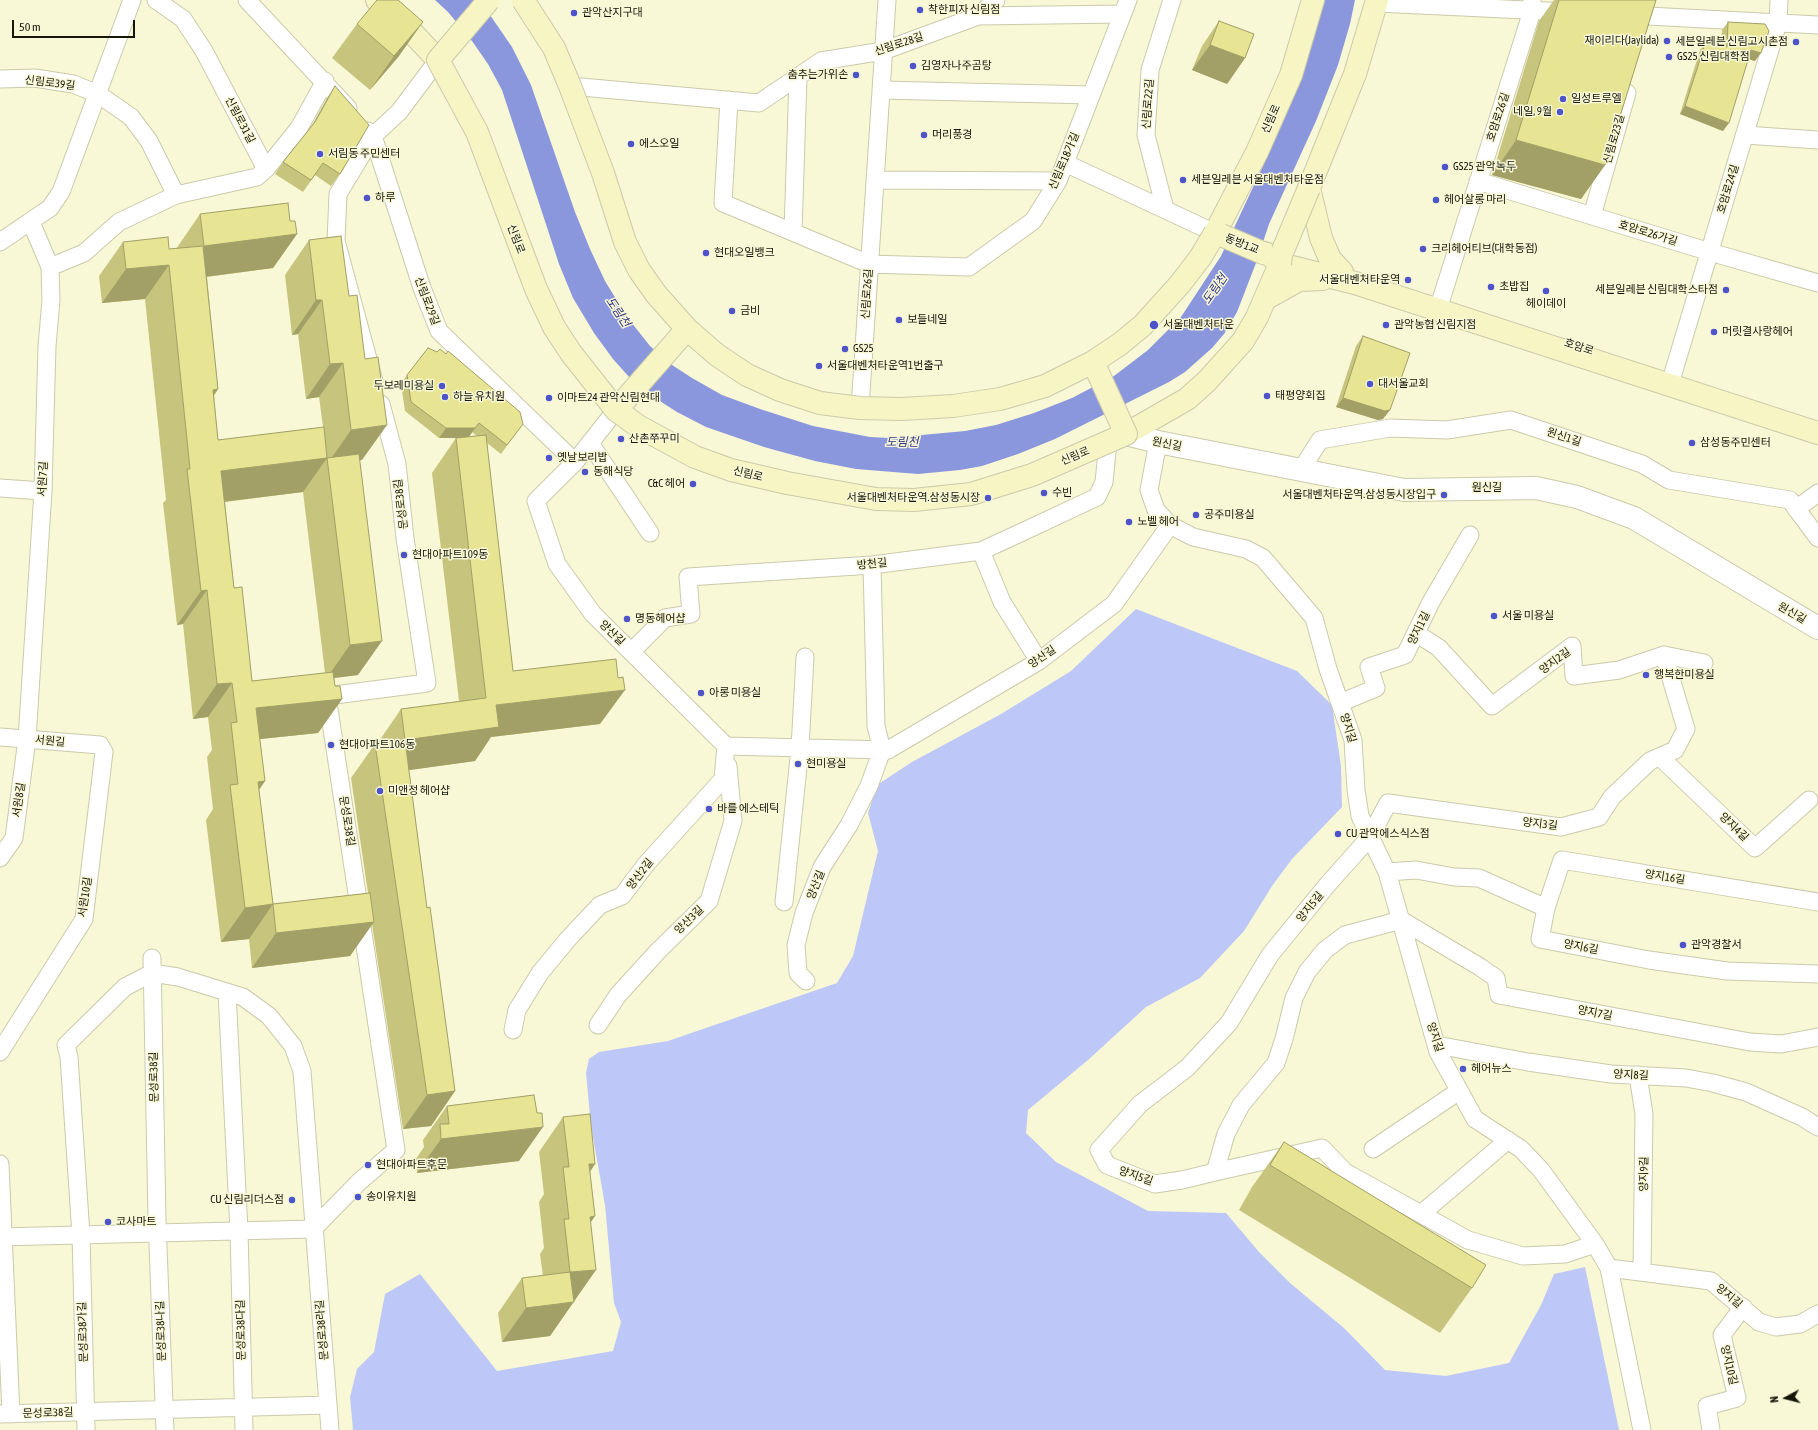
<!DOCTYPE html>
<html>
<head>
<meta charset="utf-8">
<style>
	body { margin:0 }
	#map { position:relative; width:1818px; height:1430px; overflow:hidden; background:#f8f8d7; font-family:"Asap Condensed",sans-serif }
	canvas { display:block }
	.north { position:absolute; left:1766px; top:1378px; width:40px; height:40px; -webkit-text-stroke:3px #f8f8d7; paint-order:stroke; rotate:263deg; font-size:11px; font-weight:700; line-height:16px; text-align:center; color:#17160b }
	.north::after { content:''; display:block; margin:auto; width:14px; height:18px; background:#17160b; clip-path:polygon(50% 0,100% 100%,50% 72%,0 100%) }
	.scale { position:absolute; left:12px; top:20px; width:123px; height:18px; box-sizing:border-box; border:2px solid #17160b; border-top:0; padding-left:5px; font-size:12px; line-height:14px; white-space:nowrap; color:#17160b; -webkit-text-stroke:3px #f8f8d7; paint-order:stroke }
</style>
</head>
<body>
<div id="map">
<canvas width="1818" height="1430"></canvas>
<div class="north">N</div>
<div class="scale">50 m</div>
</div>
<script>
const g = document.querySelector('canvas').getContext('2d');
g.lineJoin = 'round';
function fillPath(path, color) { g.fillStyle = color; g.fill(path, 'evenodd'); }
const poly = rows => new Path2D(rows.map(r => 'M' + r).join(''));
function stroke(path, color, width, dash) { g.strokeStyle = color; g.lineWidth = width; g.lineCap = dash ? 'butt' : 'round'; g.setLineDash(dash || []); g.stroke(path); }
function drawText(font, color, halo, rows, align = 'center') {
  g.font = font + ' "Asap Condensed","Noto Sans KR",sans-serif'; g.lineWidth = 3; g.setLineDash([]); g.textBaseline = 'middle'; g.strokeStyle = halo; g.fillStyle = color; for (const [text, x, y, turn = 0] of rows) {
    g.save(); g.translate(x, y); g.rotate((+turn || 0) * Math.PI / 180); g.textAlign = isNaN(turn) ? turn : align; if (halo) g.strokeText(text, 0, 0); g.fillText(text, 0, 0); g.restore();
  }
}
fillPath(poly([
	[1136,609,1297,671,1332,705,1341,766,1342,807,1292,859,1272,886,1244,931,1200,978,1146,1007,1088,1060,1028,1110,1026,1133,1056,1162,1148,1211,1226,1213,1259,1252,1290,1283,1344,1328,1385,1370,1446,1376,1509,1363,1541,1305,1554,1274,1585,1267,1619,1430,353,1430,350,1397,357,1369,374,1352,385,1294,420,1274,497,1371,613,1351,621,1322,614,1303,605,1205,591,1126,586,1073,589,1059,599,1052,668,1041,837,983,853,956,878,851,868,813,877,785,912,762,1001,714,1071,671]
]), '#bdc7f8');
fillPath(poly([
	[435,0,477,0,490,15,512,47,531,85,575,212,590,249,605,281,627,317,650,346,669,363,692,378,722,395,760,409,813,426,870,437,889,438,965,431,996,425,1034,413,1072,398,1114,376,1148,350,1181,317,1221,256,1268,155,1300,78,1323,0,1355,0,1350,24,1338,65,1316,121,1269,224,1256,263,1237,312,1224,334,1212,348,1185,372,1169,382,1055,439,1018,454,982,466,960,470,918,474,856,469,815,461,764,447,706,427,677,412,652,396,630,378,613,359,594,333,573,298,559,264,502,90,488,64,472,41,448,12]
]), '#8b97dc');
const minor = poly([
	[156,0,183,19,204,51,266,169],
	[247,0,348,108],
	[1377,3,1568,12],
	[1629,15,1818,25],
	[978,16,1122,14],
	[0,79,35,78,73,84,98,94,131,117,149,141,176,195],
	[570,86,759,103,821,61,883,51,978,16,996,0],
	[881,90,1091,95],
	[729,100,723,203,869,264,969,267,1033,221,1058,181,1128,0],
	[368,131,373,136,422,288,439,331,575,462],
	[1745,135,1818,140],
	[1065,163,1215,233],
	[875,180,1058,181],
	[1478,181,1710,252,1818,283],
	[1165,209,1146,135,1150,70,1172,0],
	[1592,216,1627,93],
	[793,232,798,77],
	[0,242,50,208,61,192,132,0],
	[50,267,84,253,119,222,176,195,257,177,266,169,299,128,325,81],
	[1440,303,1532,11,1532,0],
	[1672,377,1778,23,1779,0],
	[374,381,336,241,338,194,373,136,399,112,438,60],
	[860,408,887,0],
	[616,410,575,462,536,501,557,564,593,614,726,746,888,750,1039,661,1114,604,1170,525],
	[1158,442,1149,490,1156,510,1170,525,1193,537,1246,549,1263,558,1314,618,1328,669,1353,740,1356,790,1360,816,1387,872,1438,1052,1475,1119,1521,1149,1541,1170,1595,1244,1609,1268,1711,1281,1759,1322,1776,1327,1800,1324,1818,1314],
	[590,443,650,533],
	[1301,470,1320,440,1390,428,1447,430,1511,420,1642,464,1669,480,1790,500,1818,538],
	[0,488,43,491],
	[1796,509,1818,493],
	[981,551,1002,602,1039,661],
	[1416,633,1439,648,1492,706,1572,646,1574,676,1619,670,1664,655,1704,663],
	[631,652,665,618,691,614,688,577,872,565,981,551,1018,534,1097,497,1104,482,1108,442],
	[1664,655,1686,729,1675,750,1650,761,1612,797,1599,817,1561,827,1388,803,1370,837,1328,884,1270,955,1229,1023,1187,1068,1140,1104,1099,1150,1107,1165,1155,1184,1182,1180,1215,1172,1226,1134,1241,1105,1276,1063,1284,1039,1294,998,1307,972,1325,950,1345,935,1401,920,1480,967,1496,978,1499,995,1750,1042,1781,1044,1818,1037],
	[1340,703,1376,688,1369,667,1405,655,1431,602,1470,535],
	[0,737,100,745,104,752,84,919,0,1052],
	[1660,757,1755,848,1809,800],
	[0,858,14,838,27,739,43,491,47,346,51,300,50,267,31,222],
	[1387,872,1416,870,1454,877,1479,878,1546,908,1540,939,1649,960,1727,971,1818,974],
	[784,902,800,748,805,657],
	[1546,908,1562,860,1818,902],
	[152,958,157,1219,165,1430],
	[152,973,178,977,243,997,269,1016,293,1046,302,1071,330,1430],
	[806,981,798,973,796,945,804,913,822,867,849,825,869,786,882,750,876,726,872,565],
	[227,992,239,1231,244,1430],
	[598,1025,618,995,658,951,709,901,733,821,728,766],
	[513,1030,517,1010,540,973,568,939,600,905,622,896,647,863,723,779,726,746],
	[1437,1045,1528,1062,1611,1074,1686,1078,1713,1083,1746,1092,1802,1117,1818,1127],
	[1638,1075,1644,1114,1642,1272],
	[1373,1149,1459,1091],
	[0,1164,11,1414],
	[1215,1172,1322,1148,1345,1172,1468,1240,1523,1256,1565,1254,1595,1244],
	[1421,1214,1508,1140],
	[0,1237,313,1229,359,1182,396,1150,327,696,427,683,405,538,397,464,381,404],
	[1609,1268,1642,1430],
	[0,1414,328,1405],
	[86,1430,81,1235,69,1057,66,1045,125,987,152,973],
	[1711,1430,1707,1406,1737,1398,1722,1335,1743,1307]
]);
const tertiary = poly([
	[1126,434,1158,442,1404,490,1536,488,1577,497,1634,518,1818,628]
]);
const secondary = poly([
	[377,0,390,9,438,60],
	[1221,235,1215,233,1257,152,1291,75,1313,0],
	[1264,253,1270,255,1280,264,1355,283,1818,433],
	[1342,272,1330,259,1321,238,1309,188,1355,74,1377,0],
	[1265,299,1299,280,1323,279],
	[1126,434,1187,399,1207,381,1243,341,1257,317,1280,264]
]);
stroke(minor, '#cbcaab', 19);
stroke(tertiary, '#cbcaab', 24);
stroke(secondary, '#cbcaab', 24);
stroke(minor, '#fff', 17);
stroke(tertiary, '#fff', 22);
stroke(secondary, '#f7f5c3', 22);
const secondaryBridge = poly([
	[489,0,438,60,477,132,536,289,554,327,571,353,616,410,638,426,695,457,731,470,787,483,876,499,914,500,971,494,1032,475,1126,434,1093,362],
	[523,0,554,48,570,86,603,173,625,242,639,270,656,294,687,329,717,355,747,375,780,390,820,403,860,408,901,409,953,406,1000,399,1045,386,1093,362,1120,344,1143,325,1180,284,1200,258,1215,233],
	[1221,235,1263,253],
	[1280,264,1281,255,1309,188],
	[616,410,687,329]
]);
stroke(secondaryBridge, '#cbcaab', 24, []);
stroke(secondaryBridge, '#f7f5c3', 22);
fillPath(poly([
	[1554,0,1656,0,1605,165,1581,199,1492,175,1539,21],
	[1219,21,1245,58,1227,84,1192,70,1202,46],
	[1728,22,1755,61,1748,59,1723,131,1680,114,1700,50,1706,41,1721,45,1722,30],
	[357,24,399,56,370,90,332,58],
	[335,86,340,174,331,186,315,175,303,192,275,174,283,162,310,129,327,98],
	[200,214,290,221,297,234,273,268,207,277,218,389,214,396,218,440,323,427,319,397,306,399,298,334,292,335,285,275,309,240,341,236,362,460,359,460,358,675,334,678,335,686,342,699,318,733,260,739,265,781,259,790,273,904,368,893,351,778,375,744,377,744,401,709,459,701,432,473,456,438,463,438,439,438,405,411,401,384,407,375,516,433,501,454,487,443,513,671,600,724,491,737,475,761,409,770,427,908,455,1091,431,1126,403,1129,372,924,350,956,252,968,249,939,221,942,206,820,213,809,207,757,212,750,208,717,193,719,183,624,177,625,163,503,166,500,145,299,102,303,99,276,123,242,169,249,176,249],
	[472,432,477,436,469,437],
	[303,492,325,673,252,681,234,588,225,502],
	[1363,336,1383,419,1378,420,1336,407,1356,346],
	[447,1106,519,1161,417,1173,416,1159,424,1147,423,1140],
	[563,1117,595,1164,590,1172,595,1216,590,1223,574,1301,550,1336,502,1342,498,1313,522,1278,543,1276,540,1254,544,1248,539,1202,544,1194,539,1152],
	[1284,1142,1472,1288,1440,1333,1239,1210,1252,1187]
]), '#c7c47e');
fillPath(poly([
	[423,22,399,56,370,90,394,56],
	[1210,45,1245,58,1227,84,1192,70],
	[1751,50,1761,53,1755,61,1745,58],
	[1685,106,1729,123,1723,131,1680,114],
	[1516,140,1605,165,1581,199,1492,175],
	[297,234,273,268,180,280,204,246],
	[169,265,145,299,102,303,126,269],
	[316,300,322,300,298,334,292,335],
	[343,363,319,397,306,399,330,364],
	[218,389,194,424,213,390],
	[1343,398,1390,410,1383,419,1378,420,1336,407],
	[479,423,468,438,439,438,446,428],
	[387,425,362,460,328,464,328,463,351,430],
	[327,458,303,492,197,505,221,471],
	[207,590,183,624,177,625,201,591],
	[382,641,358,675,326,679,350,645],
	[232,683,208,717,193,719,217,684],
	[625,690,600,724,491,737,475,761,381,774,405,740,496,705],
	[342,699,318,733,232,742,256,708],
	[265,781,241,815,258,782],
	[273,904,249,939,221,942,245,908],
	[374,922,350,956,252,968,276,933],
	[455,1091,431,1126,403,1129,427,1095],
	[543,1127,519,1161,417,1173,441,1139],
	[589,1164,595,1164,571,1198],
	[595,1216,571,1251,590,1217],
	[596,1270,550,1336,502,1342,526,1308,570,1272]
]), '#a2a067');
const building = poly([
	[377,0,398,0,423,22,394,56,357,24,377,0],
	[1559,0,1656,0,1605,165,1516,140,1559,0],
	[1219,21,1254,34,1245,58,1210,45,1219,21],
	[1728,22,1765,24,1769,31,1761,53,1751,50,1729,123,1685,106,1706,41,1727,47,1728,22],
	[335,86,369,125,340,174,323,163,311,180,283,162,315,122,335,86],
	[288,203,290,221,295,221,297,234,204,246,200,214,288,203],
	[341,236,349,296,357,295,365,359,378,357,387,425,351,430,343,363,330,364,322,300,316,300,309,240,341,236],
	[168,237,169,249,203,246,218,389,213,390,218,440,324,427,327,458,221,471,234,588,242,587,252,681,333,672,335,686,340,686,342,699,256,708,265,781,258,782,273,904,245,908,230,785,238,784,231,723,237,722,232,683,217,684,207,590,201,591,187,469,190,469,169,265,126,269,123,242,168,237],
	[1363,336,1410,353,1390,410,1385,411,1343,398,1363,336],
	[428,348,437,352,440,349,446,354,448,351,520,412,523,424,507,445,479,423,475,428,446,428,411,402,407,375,428,348],
	[486,435,513,671,616,659,618,678,623,677,625,690,496,705,499,727,405,740,401,709,486,698,456,438,486,435],
	[359,454,382,641,350,645,327,458,359,454],
	[405,740,427,908,430,907,455,1091,427,1095,375,744,405,740],
	[370,893,374,922,276,933,273,904,370,893],
	[534,1095,537,1113,542,1113,543,1127,441,1139,440,1124,449,1124,447,1106,534,1095],
	[590,1114,595,1164,589,1164,595,1216,590,1217,596,1270,570,1272,564,1219,569,1219,563,1167,569,1167,563,1117,590,1114],
	[1284,1142,1486,1265,1472,1288,1270,1165,1284,1142],
	[570,1272,574,1302,526,1308,522,1278,570,1272]
]);
fillPath(building, '#e7e493');
stroke(building, '#a2a067', 1);
for (const [x, y, r, color] of [
	[920,10,4,"#4d53c9"],
	[574,13,4,"#4d53c9"],
	[1667,41,4,"#4d53c9"],
	[1796,42,4,"#4d53c9"],
	[1669,57,4,"#4d53c9"],
	[913,66,4,"#4d53c9"],
	[856,75,4,"#4d53c9"],
	[1563,99,4,"#4d53c9"],
	[1560,112,4,"#4d53c9"],
	[924,135,4,"#4d53c9"],
	[631,144,4,"#4d53c9"],
	[320,154,4,"#4d53c9"],
	[1445,167,4,"#4d53c9"],
	[1183,180,4,"#4d53c9"],
	[367,198,4,"#4d53c9"],
	[1436,200,4,"#4d53c9"],
	[1423,249,4,"#4d53c9"],
	[706,253,4,"#4d53c9"],
	[1408,280,4,"#4d53c9"],
	[1491,287,4,"#4d53c9"],
	[1726,290,4,"#4d53c9"],
	[1546,291,4,"#4d53c9"],
	[732,311,4,"#4d53c9"],
	[899,320,4,"#4d53c9"],
	[1154,325,5,"#4d53c9"],
	[1386,325,4,"#4d53c9"],
	[1714,332,4,"#4d53c9"],
	[845,349,4,"#4d53c9"],
	[819,366,4,"#4d53c9"],
	[1370,384,4,"#4d53c9"],
	[442,386,4,"#4d53c9"],
	[1267,396,4,"#4d53c9"],
	[445,397,4,"#4d53c9"],
	[549,398,4,"#4d53c9"],
	[621,439,4,"#4d53c9"],
	[1692,443,4,"#4d53c9"],
	[549,458,4,"#4d53c9"],
	[585,472,4,"#4d53c9"],
	[693,484,4,"#4d53c9"],
	[1044,493,4,"#4d53c9"],
	[1444,495,4,"#4d53c9"],
	[988,498,4,"#4d53c9"],
	[1196,515,4,"#4d53c9"],
	[1129,522,4,"#4d53c9"],
	[404,555,4,"#4d53c9"],
	[1494,616,4,"#4d53c9"],
	[627,619,4,"#4d53c9"],
	[1646,675,4,"#4d53c9"],
	[701,693,4,"#4d53c9"],
	[331,745,4,"#4d53c9"],
	[798,764,4,"#4d53c9"],
	[380,791,4,"#4d53c9"],
	[709,809,4,"#4d53c9"],
	[1338,834,4,"#4d53c9"],
	[1683,945,4,"#4d53c9"],
	[1463,1069,4,"#4d53c9"],
	[368,1165,4,"#4d53c9"],
	[358,1197,4,"#4d53c9"],
	[292,1200,4,"#4d53c9"],
	[108,1222,4,"#4d53c9"]
]) { const dot = new Path2D(); dot.arc(x, y, r, 0, 2 * Math.PI); g.fillStyle = color; g.fill(dot); stroke(dot, '#f8f8d7', 1.5); }
drawText('11px', '#17160b', '#f8f8d7', [
	["착한피자 신림점",928,10],
	["관악산지구대",582,13],
	["재이리다(Jaylida)",1659,41,"right"],
	["세븐일레븐 신림고시촌점",1788,42,"right"],
	["GS25 신림대학점",1677,57],
	["김영자나주곰탕",921,66],
	["춤추는가위손",848,75,"right"],
	["일성트루엘",1571,99],
	["네일, 9월",1552,112,"right"],
	["머리풍경",932,135],
	["에스오일",639,144],
	["서림동 주민센터",328,154],
	["GS25 관악녹두",1453,167],
	["세븐일레븐 서울대벤처타운점",1191,180],
	["하루",375,198],
	["헤어살롱 마리",1444,200],
	["크리헤어티브(대학동점)",1431,249],
	["현대오일뱅크",714,253],
	["서울대벤처타운역",1400,280,"right"],
	["초밥집",1499,287],
	["세븐일레븐 신림대학스타점",1718,290,"right"],
	["헤이데이",1546,304,"center"],
	["금비",740,311],
	["보들네일",907,320],
	["서울대벤처타운",1163,325],
	["관악농협 신림지점",1394,325],
	["머릿결사랑헤어",1722,332],
	["GS25",853,349],
	["서울대벤처타운역1번출구",827,366],
	["대서울교회",1378,384],
	["두보레미용실",434,386,"right"],
	["태평양회집",1275,396],
	["하늘 유치원",453,397],
	["이마트24 관악신림현대",557,398],
	["산촌쭈꾸미",629,439],
	["삼성동주민센터",1700,443],
	["옛날보리밥",557,458],
	["동해식당",593,472],
	["C&C 헤어",685,484,"right"],
	["수빈",1052,493],
	["서울대벤처타운역.삼성동시장입구",1436,495,"right"],
	["서울대벤처타운역.삼성동시장",980,498,"right"],
	["공주미용실",1204,515],
	["노벨 헤어",1137,522],
	["현대아파트109동",412,555],
	["서울 미용실",1502,616],
	["명동헤어샵",635,619],
	["행복한미용실",1654,675],
	["아롱 미용실",709,693],
	["현대아파트106동",339,745],
	["현미용실",806,764],
	["미앤정 헤어샵",388,791],
	["바를 에스테틱",717,809],
	["CU 관악에스식스점",1346,834],
	["관악경찰서",1691,945],
	["헤어뉴스",1471,1069],
	["현대아파트후문",376,1165],
	["송이유치원",366,1197],
	["CU 신림리더스점",284,1200,"right"],
	["코사마트",116,1222]
], 'left');
drawText('11px', '#17160b', '#f8f8d7', [
	["신림로28길",899,44,-18],
	["신림로39길",50,83,7],
	["신림로22길",1148,104,-86],
	["호암로26길",1498,117,-72],
	["신림로",1271,119,-66],
	["신림로31길",240,120,62],
	["신림로23길",1614,139,-74],
	["신림로18가길",1064,161,-67],
	["호암로24길",1728,189,-73],
	["호암로26가길",1648,233,17],
	["신림로",516,239,69],
	["동방1교",1242,244,22],
	["신림로26길",867,294,-86],
	["신림로29길",427,301,69],
	["호암로",1579,347,18],
	["원신1길",1564,437,18],
	["원신길",1167,444,11],
	["신림로",1075,456,-23],
	["신림로",748,474,14],
	["서원7길",43,479,-87],
	["원신길",1487,488],
	["문성로38길",401,504,-97],
	["방천길",872,564,-6],
	["원신길",1792,613,30],
	["양지1길",1419,628,-64],
	["양산길",612,633,44],
	["양산길",1042,657,-35],
	["양지2길",1555,661,-36],
	["양지길",1348,728,73],
	["서원길",50,741,5],
	["서원8길",19,800,-82],
	["문성로38길",347,821,81],
	["양지3길",1540,824,7],
	["양지4길",1734,827,44],
	["양산2길",640,874,-52],
	["양지16길",1665,877,9],
	["양산길",816,885,-68],
	["서원10길",85,897,-81],
	["양지5길",1310,907,-51],
	["양산3길",689,920,-44],
	["양지6길",1581,947,11],
	["양지7길",1595,1013,11],
	["양지길",1435,1037,72],
	["양지8길",1631,1075,3],
	["문성로38길",154,1077,-91],
	["양지9길",1644,1174,-89],
	["양지5길",1136,1176,19],
	["양지길",1729,1296,40],
	["문성로38다길",241,1330,-91],
	["문성로38라길",322,1330,-95],
	["문성로38나길",161,1331,-92],
	["문성로38가길",83,1332,-92],
	["양지10길",1729,1365,77],
	["문성로38길",48,1413,-2]
]);
drawText('italic 12px', '#2e3282', '#f8f8d7', [
	["도림천",1215,289,-55],
	["도림천",618,312,56],
	["도림천",902,442]
]);
</script>
</body>
</html>
